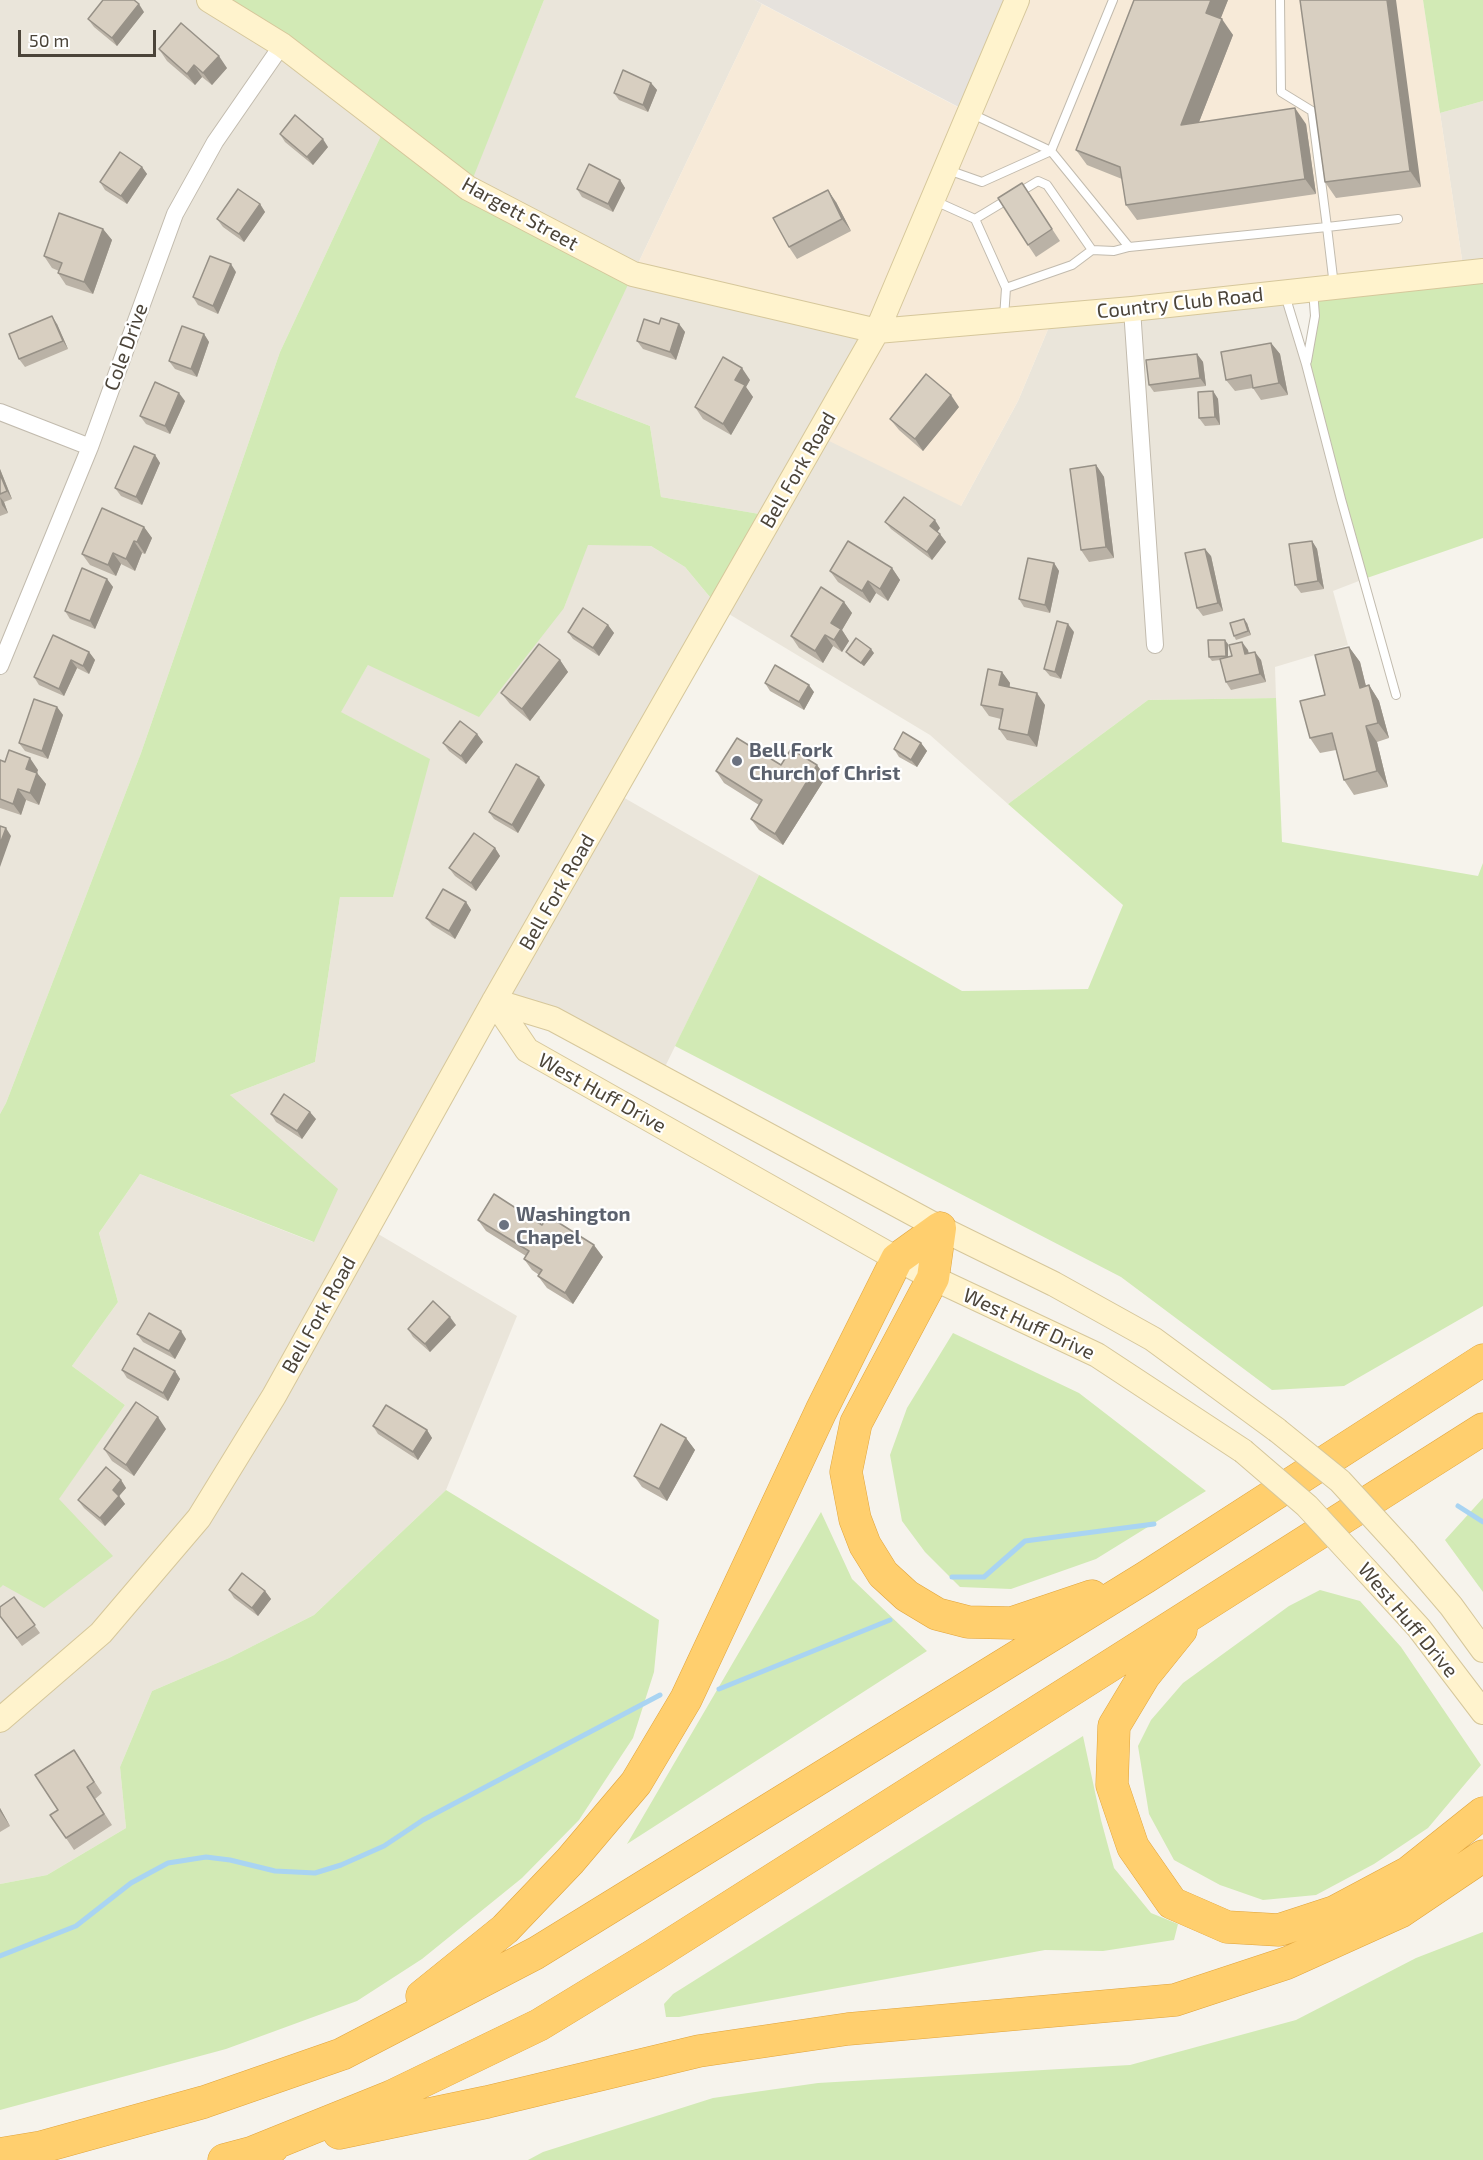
<!DOCTYPE html>
<html>
<head>
<meta charset="utf-8">
<style>
	body { margin:0 }
	#map { position:relative; width:1483px; height:2160px; overflow:hidden; background:#f6f3ec; font-family:"Exo 2",sans-serif }
	canvas { display:block }
	.scale { position:absolute; left:18px; top:30px; width:138px; height:27px; box-sizing:border-box; border:3px solid #4b4439; border-top:0; padding-left:8px; font-size:18px; line-height:21px; white-space:nowrap; color:#4b4439; -webkit-text-stroke:4px #fff; paint-order:stroke }
</style>
</head>
<body>
<div id="map">
<canvas width="1483" height="2160"></canvas>
<div class="scale">50 m</div>
</div>
<script>
const g = document.querySelector('canvas').getContext('2d');
g.lineJoin = 'round';
function fillPath(path, color) { g.fillStyle = color; g.fill(path, 'evenodd'); }
const poly = rows => new Path2D(rows.map(r => 'M' + r).join(''));
function stroke(path, color, width, dash) { g.strokeStyle = color; g.lineWidth = width; g.lineCap = dash ? 'butt' : 'round'; g.setLineDash(dash || []); g.stroke(path); }
function drawText(font, color, halo, rows, align = 'center') {
  g.font = font + ' "Exo 2",sans-serif'; g.lineWidth = 4.5; g.setLineDash([]); g.textBaseline = 'middle'; g.strokeStyle = halo; g.fillStyle = color; for (const [text, x, y, turn = 0] of rows) {
    g.save(); g.translate(x, y); g.rotate((+turn || 0) * Math.PI / 180); g.textAlign = isNaN(turn) ? turn : align; if (halo) g.strokeText(text, 0, 0); g.fillText(text, 0, 0); g.restore();
  }
}
fillPath(poly([
	[0,0,209,0,386,125,280,352,141,753,6,1103,0,1114],
	[544,0,755,0,762,4,633,274,877,331,961,506,1018,401,1054,315,1284,292,1364,579,1333,591,1348,645,1275,667,1276,698,1148,700,1008,804,930,735,719,608,614,792,759,875,660,1077,494,1002,368,1228,517,1316,446,1490,314,1615,229,1658,152,1691,120,1767,126,1828,47,1875,0,1884,0,1588,58,1499,125,1405,72,1366,118,1302,99,1233,140,1174,313,1242,230,1095,315,1062,340,897,393,897,429,759,340,712,368,665,564,608,587,544,651,546,685,567,718,607,765,515,661,497,650,426,575,397,468,188],
	[1483,101,1483,271,1464,273,1440,113]
]), '#eae5da');
fillPath(poly([
	[1017,0,1423,0,1464,273,1054,315,1018,401,961,506,817,435,877,331,633,274,762,4,969,113]
]), '#f7ead8');
fillPath(poly([
	[755,0,1017,0,970,113]
]), '#e6e2dd');
fillPath(poly([
	[209,0,544,0,469,188,633,274,575,397,650,426,661,497,765,515,719,608,685,567,651,546,588,545,564,608,479,717,368,665,341,712,430,759,393,897,340,897,315,1062,230,1095,338,1189,314,1242,140,1174,99,1233,118,1302,72,1366,125,1405,59,1499,113,1556,44,1608,3,1585,0,1588,0,1114,6,1103,141,753,280,352,386,125],
	[1423,0,1483,0,1483,101,1440,113],
	[1483,271,1483,538,1364,579,1306,364,1315,316,1313,289],
	[1276,698,1282,842,1478,876,1483,863,1483,1306,1344,1386,1272,1390,1121,1277,675,1046,759,875,962,991,1088,989,1123,905,1008,804,1148,700],
	[953,1333,1079,1393,1206,1491,1096,1559,1011,1589,960,1587,925,1552,902,1521,890,1455,907,1408],
	[446,1490,659,1620,654,1672,633,1738,579,1820,522,1878,422,1959,357,2001,226,2049,0,2110,0,1884,47,1875,126,1828,120,1767,152,1691,229,1658,314,1615],
	[1483,1498,1483,1592,1445,1540],
	[821,1512,852,1579,927,1651,627,1844],
	[1320,1590,1360,1601,1401,1647,1481,1765,1428,1828,1374,1864,1316,1895,1263,1900,1220,1885,1174,1860,1149,1814,1138,1746,1151,1720,1183,1683,1289,1606],
	[1083,1736,1101,1820,1114,1868,1151,1913,1178,1924,1174,1940,1103,1951,1045,1950,679,2017,666,2017,664,2004,673,1994],
	[1483,1932,1483,2160,528,2160,543,2152,713,2098,818,2083,1130,2065,1296,2020,1416,1958]
]), '#d2eab5');
stroke(poly([
	[1458,1506,1483,1522],
	[952,1577,984,1577,1025,1541,1154,1524],
	[719,1689,890,1620],
	[0,1956,76,1926,131,1883,168,1863,206,1857,230,1860,275,1871,315,1873,341,1865,384,1846,423,1820,660,1695]
]), '#a9d4f2', 5);
const lane = poly([
	[1280,0,1281,92,1312,111,1327,227,1398,219],
	[970,113,1051,151,1113,0],
	[948,170,982,182,1051,151,1129,247,1327,227,1334,286],
	[935,201,975,219,1006,288],
	[975,219,1038,181,1047,185,1092,250,1072,265,1006,288,1004,318],
	[1092,250,1114,251,1129,247],
	[1285,295,1306,364,1341,499,1396,695],
	[1307,361,1315,316,1313,290]
]);
const street = poly([
	[1132,309,1155,645],
	[0,412,90,447],
	[0,666,90,447,175,214,215,142,282,45]
]);
const secondary = poly([
	[209,0,282,45,468,188,633,274,877,331,1132,309,1483,271],
	[494,1001,553,1019,940,1228,1054,1284,1153,1339,1277,1430],
	[494,1001,527,1050,897,1259,933,1278,1097,1355,1243,1451],
	[1404,1551,1451,1606,1483,1650],
	[1367,1571,1419,1628,1483,1712],
	[0,1720,101,1633,199,1518,274,1396,494,1001,877,331,1017,0]
]);
const highway = poly([
	[940,1228,933,1278,856,1423,846,1472,855,1519,865,1545,883,1574,907,1596,937,1614,968,1622,1012,1623,1092,1596],
	[1181,1630,1144,1676,1114,1726,1112,1785,1133,1847,1172,1903,1227,1927,1279,1930,1334,1912,1409,1872,1483,1813],
	[422,1996,505,1929,570,1861,636,1783,686,1699,821,1411,897,1259,940,1228],
	[339,2133,487,2102,699,2051,848,2029,1175,2000,1287,1963,1400,1912,1483,1856],
	[253,2152,392,2096,539,2025,654,1955,1483,1429],
	[0,2154,42,2147,204,2102,342,2054,536,1953,1146,1577,1483,1360],
	[224,2160,273,2147]
]);
stroke(lane, '#c2bbae', 10);
stroke(street, '#c2bbae', 18);
stroke(secondary, '#d6c79b', 26);
stroke(highway, '#e0a43c', 33);
stroke(lane, '#fff', 8);
stroke(street, '#fff', 16);
stroke(secondary, '#fff3cd', 24);
stroke(highway, '#ffcf6e', 32);
const secondaryBridge = poly([
	[1277,1430,1340,1481,1404,1551],
	[1243,1451,1307,1506,1367,1571]
]);
stroke(secondaryBridge, '#d6c79b', 26, []);
stroke(secondaryBridge, '#fff3cd', 24);
fillPath(poly([
	[1134,0,1228,0,1220,19,1233,35,1199,122,1306,124,1316,194,1137,220,1126,205,1122,179,1087,165,1076,150],
	[1300,0,1421,187,1336,198,1325,182],
	[144,12,117,46,94,27,88,19],
	[159,49,227,68,212,85,202,77,195,85,167,61],
	[651,83,657,90,648,112,619,100,614,93],
	[280,134,328,147,313,165,285,142],
	[142,167,147,174,127,204,105,190,100,182],
	[620,180,625,188,613,212,582,197,577,189],
	[1022,183,1060,241,1036,257,1028,245],
	[836,202,851,231,797,259,789,247],
	[260,204,265,212,244,242,223,227,217,219],
	[103,229,112,240,93,294,66,285,58,273,59,271,52,268,44,256],
	[236,272,218,314,198,305,193,297],
	[57,324,68,349,25,367,19,359],
	[659,324,679,324,685,332,676,360,643,349,637,341],
	[204,334,209,342,197,377,175,369,169,361],
	[1271,343,1280,354,1288,395,1261,400,1253,388,1235,391,1226,380],
	[1197,354,1203,362,1206,386,1154,392,1149,385],
	[750,380,746,387,753,397,731,435,703,419,695,407],
	[1213,391,1218,399,1220,425,1205,426,1199,418],
	[185,401,170,434,146,424,140,416],
	[959,407,923,451,899,430,890,419],
	[155,455,160,463,142,505,121,496,115,488],
	[1096,465,1104,477,1114,558,1089,562,1081,550],
	[0,469,12,499,4,502,8,513,0,516],
	[885,522,940,528,937,531,946,542,932,560,891,529],
	[144,527,152,538,145,554,142,553,135,571,121,564,116,576,90,565,82,554],
	[1312,541,1317,549,1324,589,1301,593,1295,585],
	[1211,556,1223,611,1203,616,1197,608],
	[1054,563,1059,571,1050,613,1024,607,1019,599],
	[892,568,900,580,888,601,876,593,870,603,838,582,830,571],
	[107,579,113,587,95,629,70,619,65,611],
	[844,602,852,613,842,630,849,641,842,652,833,646,823,663,799,648,791,636],
	[1247,623,1251,635,1236,640,1234,636],
	[608,625,614,633,599,656,573,639,568,632],
	[1074,632,1061,679,1050,676,1044,669],
	[1228,644,1228,657,1248,650,1248,654,1261,660,1266,682,1231,690,1226,682,1220,660,1212,661,1209,657],
	[1349,647,1360,662,1366,686,1369,685,1379,701,1389,738,1377,742,1388,787,1354,795,1344,780,1336,750,1320,753,1310,738,1325,695],
	[89,652,95,660,89,674,77,668,64,696,39,685,34,677],
	[846,652,874,653,864,666,849,656],
	[560,660,568,672,530,721,510,704,501,693],
	[1002,672,1010,683,1010,687,1045,705,1037,747,1007,740,999,729,1001,719,989,716,981,705],
	[765,683,814,692,804,710,770,691],
	[57,707,63,715,48,759,25,751,19,743],
	[477,734,483,742,466,764,449,751,443,743],
	[921,743,927,751,917,767,899,757,894,749],
	[0,760,38,770,37,773,46,784,39,805,26,800,21,815,0,808],
	[781,765,826,777,783,845,759,830,751,819,759,805,724,783,716,771],
	[545,785,518,833,494,819,489,812],
	[495,848,500,856,476,891,455,876,449,868],
	[466,902,471,910,455,939,432,925,426,918],
	[271,1114,316,1119,302,1139,276,1122],
	[478,1220,542,1225,603,1257,573,1304,547,1288,538,1276,539,1275,532,1270,524,1259,526,1256,486,1231],
	[456,1325,430,1352,413,1337,408,1329],
	[137,1334,186,1339,175,1359,143,1342],
	[122,1370,175,1371,180,1379,168,1401,127,1378],
	[373,1426,427,1430,432,1438,418,1460,378,1434],
	[166,1429,134,1476,112,1461,104,1449],
	[686,1438,695,1450,667,1501,642,1487,634,1476],
	[121,1480,126,1488,119,1496,125,1504,105,1526,84,1508,78,1500],
	[229,1590,265,1591,271,1599,258,1616,234,1598],
	[14,1597,40,1633,22,1646,0,1616],
	[74,1750,102,1793,95,1799,112,1825,74,1850,66,1838,58,1810],
	[0,1808,10,1826,0,1832]
]), '#bab2a6');
fillPath(poly([
	[1211,0,1228,0,1217,28,1206,13],
	[1387,0,1396,0,1421,187,1410,171],
	[139,4,144,12,117,46,112,38],
	[1222,19,1233,35,1192,140,1181,125],
	[219,56,227,68,212,85,203,73],
	[194,65,202,77,195,85,187,74],
	[651,83,657,90,648,112,643,105],
	[1295,108,1306,124,1316,194,1305,179],
	[323,139,328,147,313,165,307,157],
	[142,167,147,174,127,204,121,196],
	[620,180,625,188,613,212,608,204],
	[828,190,836,202,851,231,842,219],
	[260,204,265,212,244,242,239,234],
	[103,229,112,240,93,294,84,282],
	[231,264,236,272,218,314,213,306],
	[52,316,57,324,68,349,63,341],
	[679,324,685,332,676,360,670,352],
	[204,334,209,342,197,377,191,369],
	[1271,343,1280,354,1288,395,1279,383],
	[1197,354,1203,362,1206,386,1200,378],
	[742,368,750,380,746,387,753,397,731,435,723,424,735,380],
	[1213,391,1218,399,1220,425,1215,417],
	[179,393,185,401,170,434,165,426],
	[951,395,959,407,923,451,915,439],
	[155,455,160,463,142,505,136,497],
	[1096,465,1104,477,1114,558,1106,547],
	[0,469,12,499,7,491,0,474],
	[0,497,4,502,8,513,2,505],
	[935,520,940,528,936,534,930,526],
	[144,527,152,538,145,554,137,542],
	[940,534,946,542,932,560,927,552],
	[134,541,142,553,135,571,126,559],
	[1312,541,1317,549,1324,589,1318,581],
	[1205,549,1211,556,1223,611,1218,603],
	[113,553,121,564,116,576,108,565],
	[1054,563,1059,571,1050,613,1045,605],
	[892,568,900,580,888,601,880,589],
	[107,579,113,587,95,629,90,621],
	[868,581,876,593,870,603,862,591],
	[844,602,852,613,842,630,849,641,842,652,834,640,831,623],
	[1244,619,1247,623,1251,635,1248,631],
	[1068,624,1074,632,1061,679,1055,672],
	[608,625,614,633,599,656,593,648],
	[825,635,833,646,823,663,815,651],
	[1225,640,1228,644,1228,660,1226,656],
	[1242,642,1248,650,1251,662,1245,654],
	[1349,647,1360,662,1370,703,1360,688],
	[871,649,874,653,864,666,861,663],
	[89,652,95,660,89,674,83,666],
	[1255,652,1261,660,1266,682,1260,674],
	[71,660,77,668,64,696,59,689],
	[560,660,568,672,530,721,522,709],
	[1002,672,1010,683,1007,697,999,685],
	[809,685,814,692,804,710,799,702],
	[1369,685,1379,701,1389,738,1378,723],
	[1037,693,1045,705,1037,747,1028,735],
	[57,707,63,715,48,759,42,751],
	[1366,726,1377,742,1388,787,1377,771],
	[477,734,483,742,466,764,461,756],
	[921,743,927,751,917,767,911,760],
	[30,758,38,770,34,780,26,769],
	[817,765,826,777,783,845,775,834],
	[37,773,46,784,39,805,30,793],
	[539,777,545,785,518,833,512,825],
	[18,789,26,800,21,815,13,804],
	[6,828,11,836,0,867,0,844],
	[495,848,500,856,476,891,471,883],
	[466,902,471,910,455,939,449,931],
	[310,1112,316,1119,302,1139,297,1131],
	[594,1245,603,1257,573,1304,565,1293],
	[450,1317,456,1325,430,1352,425,1344],
	[181,1331,186,1339,175,1359,169,1351],
	[175,1371,180,1379,168,1401,163,1393],
	[158,1417,166,1429,134,1476,126,1465],
	[427,1430,432,1438,418,1460,413,1452],
	[686,1438,695,1450,667,1501,659,1489],
	[121,1480,126,1488,119,1496,125,1504,105,1526,100,1518,113,1490],
	[265,1591,271,1599,258,1616,252,1608],
	[0,1808,10,1826,0,1811]
]), '#979187');
const building = poly([
	[103,0,134,0,139,4,112,38,88,19,103,0],
	[1134,0,1211,0,1206,13,1222,19,1181,125,1295,108,1305,179,1126,205,1120,167,1076,150,1134,0],
	[1300,0,1387,0,1410,171,1325,182,1300,0],
	[181,23,219,56,203,73,194,65,187,74,159,49,181,23],
	[623,70,651,83,643,105,614,93,623,70],
	[295,115,323,139,307,157,280,134,295,115],
	[120,152,142,167,121,196,100,182,120,152],
	[589,164,620,180,608,204,577,189,589,164],
	[1022,183,1052,229,1028,245,998,198,1022,183],
	[238,189,260,204,239,234,217,219,238,189],
	[828,190,842,219,789,247,773,218,828,190],
	[59,213,103,229,84,282,58,273,62,263,44,256,59,213],
	[210,256,231,264,213,306,193,297,210,256],
	[52,316,63,341,19,359,9,334,52,316],
	[661,318,679,324,670,352,637,341,644,319,659,324,661,318],
	[182,326,204,334,191,369,169,361,182,326],
	[1271,343,1279,383,1253,388,1251,375,1226,380,1221,352,1271,343],
	[1197,354,1200,378,1149,385,1146,360,1197,354],
	[723,357,742,368,735,380,745,385,723,424,695,407,723,357],
	[926,374,951,395,915,439,890,419,926,374],
	[155,382,179,393,165,426,140,416,155,382],
	[1213,391,1215,417,1199,418,1198,392,1213,391],
	[134,446,155,455,136,497,115,488,134,446],
	[1096,465,1106,547,1081,550,1070,469,1096,465],
	[0,474,7,491,0,494,0,474],
	[904,497,935,520,930,526,940,534,927,552,885,522,904,497],
	[102,508,144,527,137,542,134,541,126,559,113,553,108,565,82,554,102,508],
	[848,541,892,568,880,589,868,581,862,591,830,571,848,541],
	[1312,541,1318,581,1295,585,1289,544,1312,541],
	[1205,549,1218,603,1197,608,1185,553,1205,549],
	[1028,558,1054,563,1045,605,1019,599,1028,558],
	[82,568,107,579,90,621,65,611,82,568],
	[821,587,844,602,831,623,841,629,834,640,825,635,815,651,791,636,821,587],
	[583,608,608,625,593,648,568,632,583,608],
	[1244,619,1248,631,1234,636,1230,623,1244,619],
	[1057,621,1068,624,1055,672,1044,669,1057,621],
	[53,635,89,652,83,666,71,660,59,689,34,677,53,635],
	[856,638,871,649,861,663,846,652,856,638],
	[1208,640,1225,640,1226,656,1209,657,1208,640],
	[1242,642,1245,654,1255,652,1260,674,1226,682,1220,659,1232,656,1229,645,1242,642],
	[539,644,560,660,522,709,501,693,539,644],
	[1349,647,1360,688,1369,685,1378,723,1366,726,1377,771,1344,780,1332,733,1310,738,1300,701,1325,695,1315,655,1349,647],
	[775,665,809,685,799,702,765,683,775,665],
	[988,669,1002,672,999,685,1037,693,1028,735,999,729,1003,709,981,705,988,669],
	[34,699,57,707,42,751,19,743,34,699],
	[460,721,477,734,461,756,443,743,460,721],
	[903,732,921,743,911,760,894,749,903,732],
	[737,738,781,765,791,749,817,765,775,834,751,819,762,800,716,771,737,738],
	[9,750,30,758,26,769,37,773,30,793,18,789,13,804,0,799,0,760,5,762,9,750],
	[516,764,539,777,512,825,489,812,516,764],
	[0,826,6,828,0,844,0,826],
	[474,833,495,848,471,883,449,868,474,833],
	[443,889,466,902,449,931,426,918,443,889],
	[284,1094,310,1112,297,1131,271,1114,284,1094],
	[494,1194,542,1225,548,1216,594,1245,565,1293,538,1276,542,1270,524,1259,529,1251,478,1220,494,1194],
	[433,1301,450,1317,425,1344,408,1329,433,1301],
	[149,1313,181,1331,169,1351,137,1334,149,1313],
	[134,1348,175,1371,163,1393,122,1370,134,1348],
	[136,1402,158,1417,126,1465,104,1449,136,1402],
	[386,1405,427,1430,413,1452,373,1426,386,1405],
	[661,1424,686,1438,659,1489,634,1476,661,1424],
	[106,1467,121,1480,113,1490,119,1496,100,1518,78,1500,106,1467],
	[242,1573,265,1591,252,1608,229,1590,242,1573],
	[14,1597,35,1625,17,1638,0,1616,0,1607,14,1597],
	[74,1750,94,1782,87,1787,104,1814,66,1838,50,1815,58,1810,35,1775,74,1750]
]);
fillPath(building, '#d8cfc1');
stroke(building, '#979187', 1.5);
for (const [x, y, r, color] of [
	[737,761,6,"#6b7280"],
	[504,1225,6,"#6b7280"]
]) { const dot = new Path2D(); dot.arc(x, y, r, 0, 2 * Math.PI); g.fillStyle = color; g.fill(dot); stroke(dot, '#fff', 2); }
drawText('20px', '#4b4439', '#fff', [
	["Hargett Street",520,214,29],
	["Country Club Road",1180,303,-6],
	["Cole Drive",126,347,-70],
	["Bell Fork Road",798,470,-60],
	["Bell Fork Road",557,892,-60],
	["West Huff Drive",602,1093,29],
	["Bell Fork Road",319,1315,-61],
	["West Huff Drive",1029,1324,25],
	["West Huff Drive",1408,1620,50]
]);
drawText('bold 20px', '#5b616d', '#fff', [
	["Bell Fork",749,750],
	["Church of Christ",749,773],
	["Washington",516,1214],
	["Chapel",516,1237]
], 'left');
</script>
</body>
</html>
